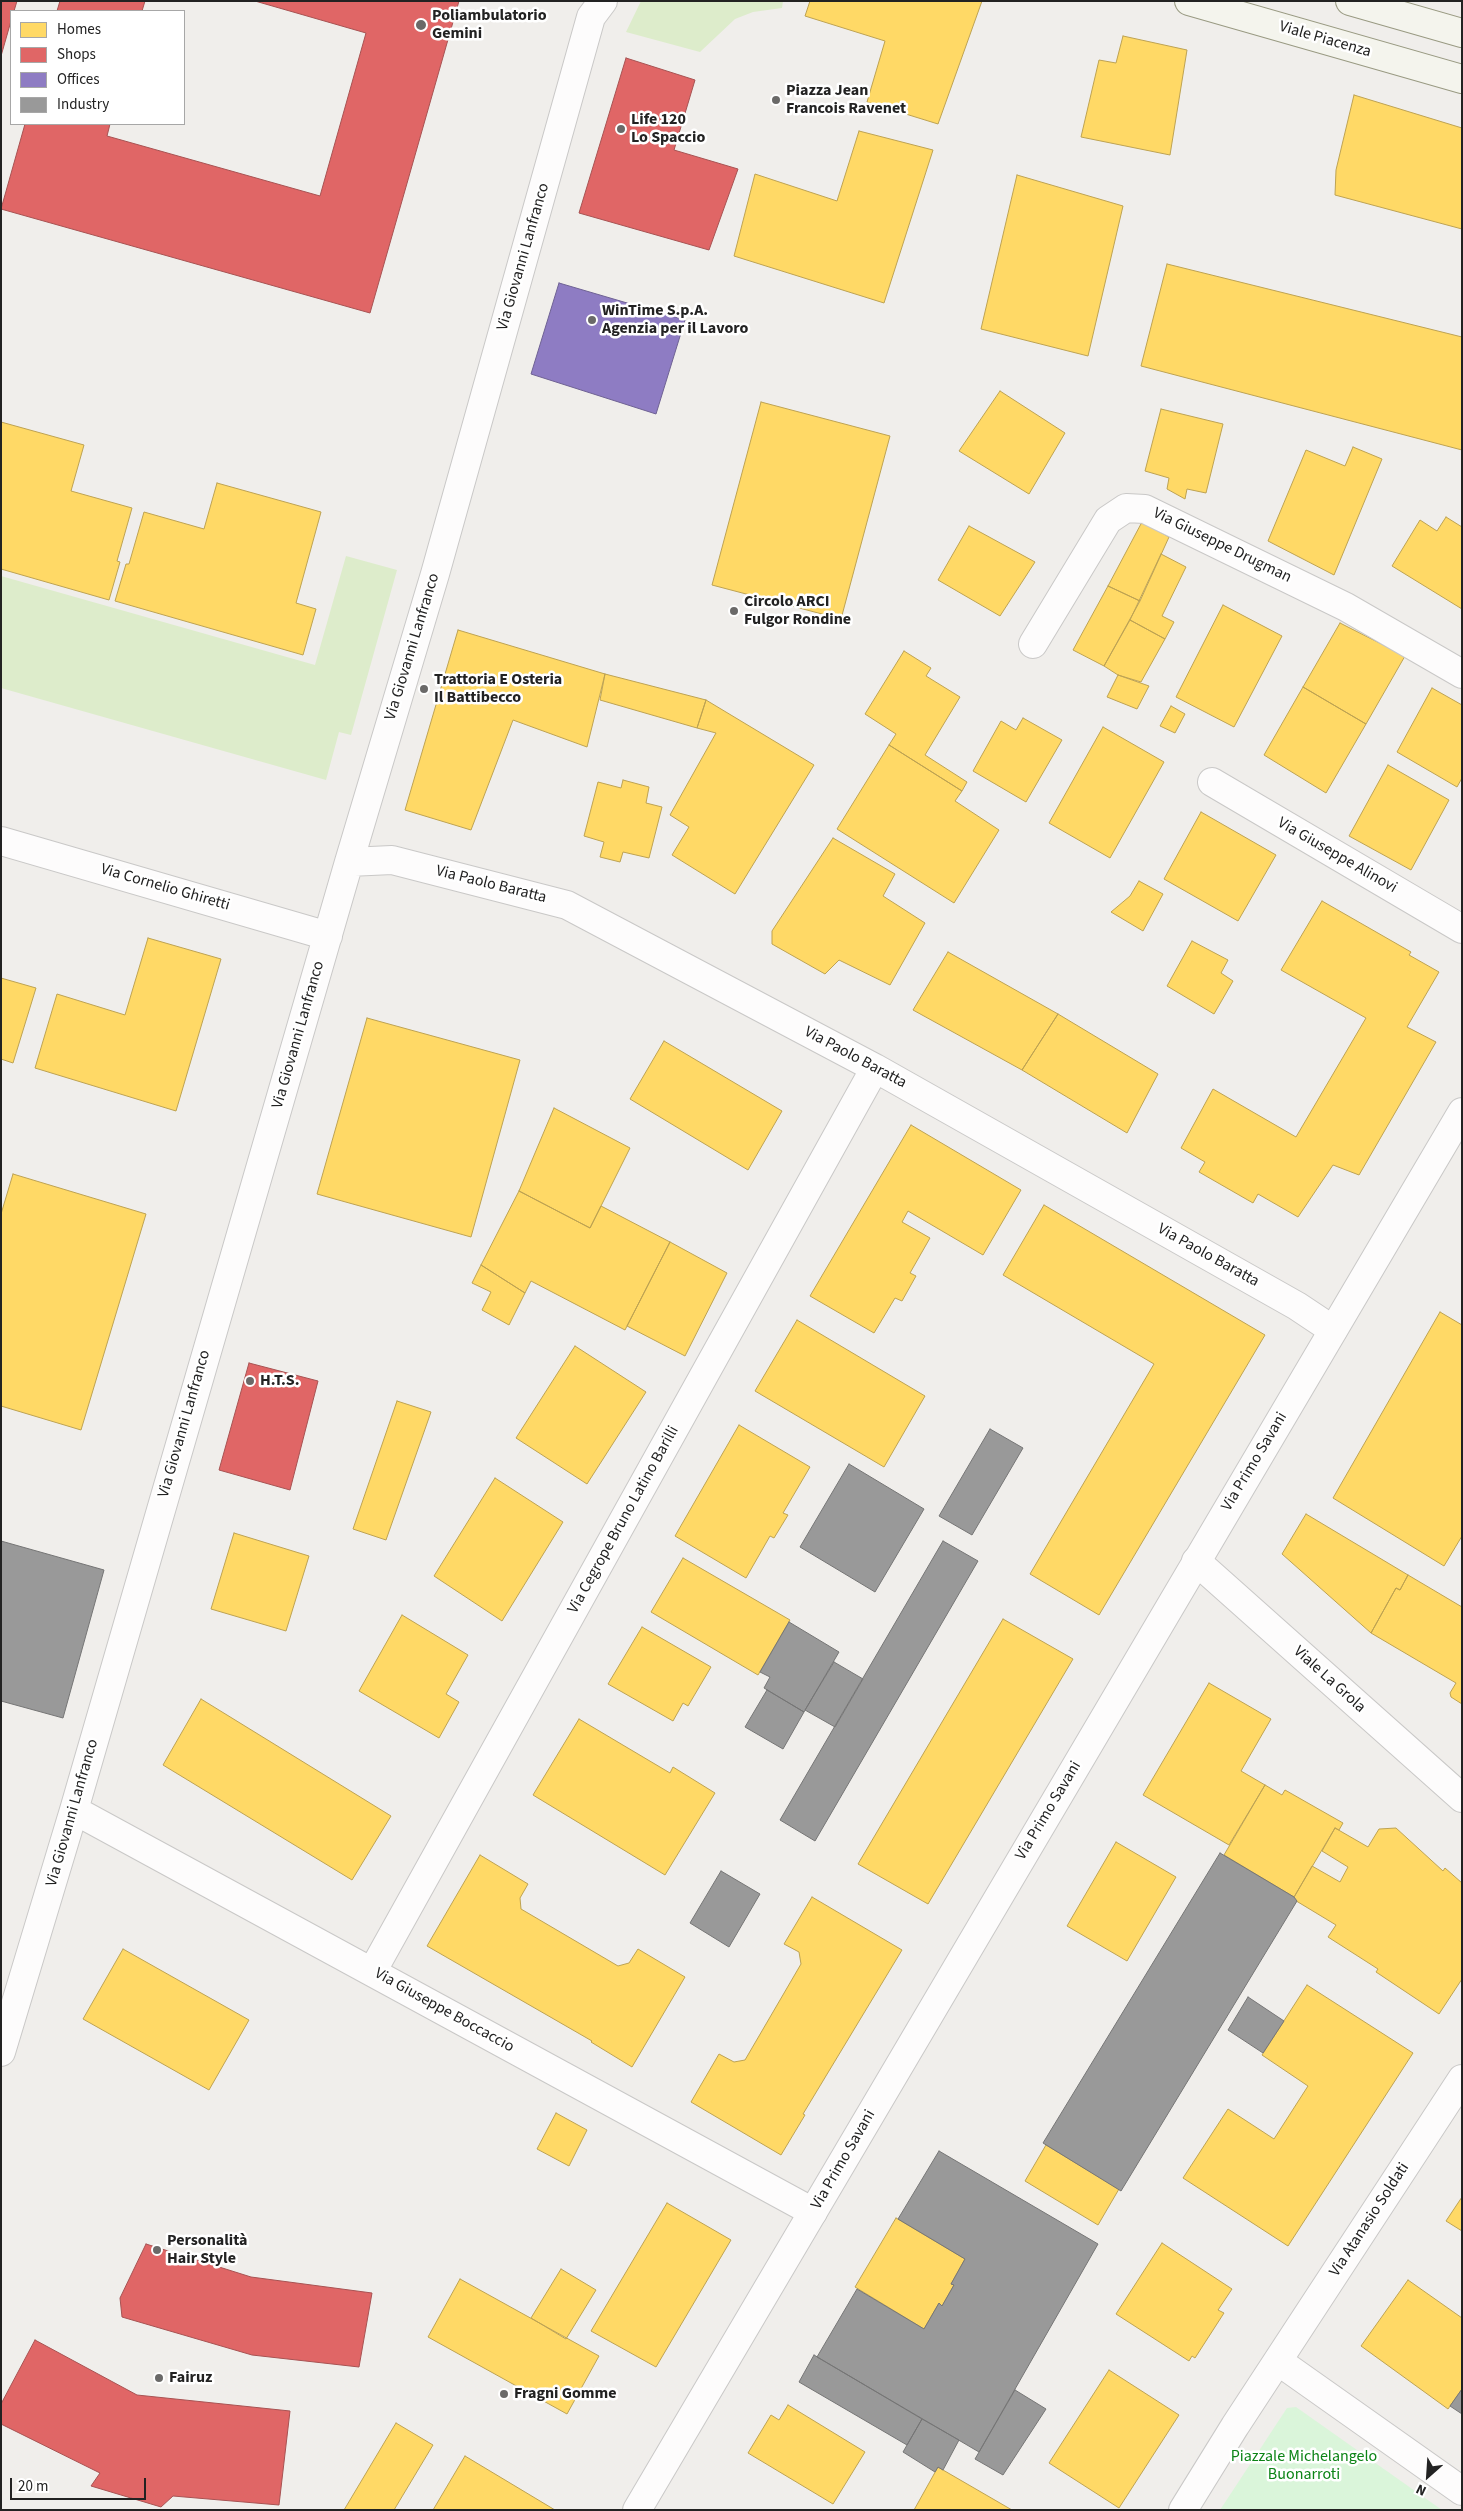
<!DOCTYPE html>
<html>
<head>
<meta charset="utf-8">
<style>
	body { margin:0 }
	#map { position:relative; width:1463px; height:2511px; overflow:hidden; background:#f0eeeb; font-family:"Source Sans 3",sans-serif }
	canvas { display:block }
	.frame { position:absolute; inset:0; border:2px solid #222; pointer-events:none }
	.legend { position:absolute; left:10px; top:10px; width:175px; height:115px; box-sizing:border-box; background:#fff; border:1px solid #a7a7a7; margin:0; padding:6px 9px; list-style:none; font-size:15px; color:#222 }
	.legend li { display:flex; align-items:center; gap:10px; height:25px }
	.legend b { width:25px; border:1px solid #a7a7a7 }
	.north { position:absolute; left:1403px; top:2451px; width:50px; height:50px; -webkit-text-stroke:4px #fff; paint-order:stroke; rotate:206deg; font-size:14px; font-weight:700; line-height:20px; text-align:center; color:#222 }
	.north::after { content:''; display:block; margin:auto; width:18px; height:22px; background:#222; clip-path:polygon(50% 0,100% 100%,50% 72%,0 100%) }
	.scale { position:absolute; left:10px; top:2478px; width:136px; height:22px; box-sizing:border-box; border:2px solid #222; border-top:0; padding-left:6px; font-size:15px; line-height:18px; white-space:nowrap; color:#222; -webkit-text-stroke:4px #fff; paint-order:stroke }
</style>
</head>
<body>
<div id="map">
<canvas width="1463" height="2511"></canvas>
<div class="frame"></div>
<ul class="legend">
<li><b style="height:14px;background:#ffd966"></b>Homes</li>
<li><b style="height:14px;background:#e06666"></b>Shops</li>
<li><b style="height:14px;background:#8e7cc3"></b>Offices</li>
<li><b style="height:14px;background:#999"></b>Industry</li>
</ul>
<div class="north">N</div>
<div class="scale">20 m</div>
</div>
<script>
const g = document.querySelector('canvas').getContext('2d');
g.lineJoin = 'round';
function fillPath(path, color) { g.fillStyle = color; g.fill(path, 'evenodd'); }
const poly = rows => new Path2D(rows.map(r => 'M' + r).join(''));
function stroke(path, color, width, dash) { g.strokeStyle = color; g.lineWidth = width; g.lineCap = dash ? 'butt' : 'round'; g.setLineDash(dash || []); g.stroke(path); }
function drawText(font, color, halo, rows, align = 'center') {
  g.font = font + ' "Source Sans 3",sans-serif'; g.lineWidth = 5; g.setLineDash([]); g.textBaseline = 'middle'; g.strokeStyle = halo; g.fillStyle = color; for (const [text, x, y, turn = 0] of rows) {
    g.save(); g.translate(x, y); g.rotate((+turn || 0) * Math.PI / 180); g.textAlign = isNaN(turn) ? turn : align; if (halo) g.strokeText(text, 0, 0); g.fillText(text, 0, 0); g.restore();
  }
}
fillPath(poly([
	[641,1,783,1,782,8,753,12,735,19,700,52,626,32],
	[346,556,397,570,351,735,339,732,326,780,1,688,1,576,315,665]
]), '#ddeccb');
fillPath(poly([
	[1296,2407,1442,2510,1220,2510,1287,2408]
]), '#daf5da');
const homes = poly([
	[810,1,982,1,938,124,867,102,885,41,805,16,810,1],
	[1123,36,1187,50,1170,155,1081,137,1099,60,1116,63,1123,36],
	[1354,95,1462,128,1462,229,1335,195,1336,170,1354,95],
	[859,131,933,150,884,303,734,256,755,174,837,201,859,131],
	[1017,175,1123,206,1088,356,981,329,1017,175],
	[1167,264,1462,337,1462,450,1141,366,1167,264],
	[1000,391,1065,433,1029,494,959,451,1000,391],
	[761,402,890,436,841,619,712,585,761,402],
	[1161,409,1223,424,1206,493,1187,489,1185,499,1167,489,1169,478,1145,471,1161,409],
	[1,422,84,445,71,491,132,508,117,561,120,562,109,600,1,569,1,422],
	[1353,447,1382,459,1334,575,1268,541,1306,450,1345,466,1353,447],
	[217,483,321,512,296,603,316,609,303,655,115,601,126,564,129,564,144,512,204,529,217,483],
	[1446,517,1462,527,1462,609,1392,566,1420,520,1437,531,1446,517],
	[1142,522,1169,537,1140,601,1108,586,1142,522],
	[969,526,1035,562,1000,616,938,580,969,526],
	[1161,554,1186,567,1162,616,1174,622,1165,639,1130,620,1161,554],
	[1108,586,1140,601,1104,666,1073,650,1108,586],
	[1223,605,1282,636,1234,727,1176,697,1223,605],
	[1130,620,1165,639,1141,682,1118,675,1104,666,1130,620],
	[1340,623,1405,656,1366,724,1303,687,1340,623],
	[458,630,605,674,587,747,513,720,471,830,405,810,458,630],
	[904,651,931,668,926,676,960,697,925,755,967,782,962,791,889,745,896,734,865,714,904,651],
	[605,674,706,700,697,728,600,700,605,674],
	[1118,675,1149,686,1137,709,1107,697,1118,675],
	[1303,687,1366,724,1326,793,1264,755,1303,687],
	[1432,688,1462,705,1462,778,1457,787,1397,752,1432,688],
	[706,700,814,765,735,894,672,855,689,827,670,815,716,733,697,728,706,700],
	[1171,706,1185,714,1175,733,1160,726,1171,706],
	[1023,718,1062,740,1026,802,973,771,1001,721,1016,730,1023,718],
	[1103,727,1164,762,1110,858,1049,823,1103,727],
	[889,745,962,791,955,801,999,830,954,903,837,829,889,745],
	[1388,765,1449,800,1411,870,1349,836,1388,765],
	[623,780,649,787,646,803,662,807,649,858,623,852,620,862,600,857,604,842,584,836,598,782,621,788,623,780],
	[1201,812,1276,855,1238,921,1164,879,1201,812],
	[833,838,895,874,883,896,925,923,890,985,839,960,825,974,772,944,772,931,833,838],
	[1139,881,1163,894,1143,931,1111,912,1130,896,1139,881],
	[1322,901,1411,952,1409,955,1439,972,1407,1027,1436,1042,1359,1175,1333,1165,1298,1217,1258,1194,1253,1203,1199,1172,1205,1162,1181,1148,1213,1089,1296,1137,1366,1018,1281,970,1322,901],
	[148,938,221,959,176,1111,35,1068,57,994,125,1015,148,938],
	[1192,941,1228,960,1221,973,1233,981,1214,1014,1167,986,1192,941],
	[948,952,1058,1014,1022,1070,913,1010,948,952],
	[1,978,36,988,13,1063,1,1059,1,978],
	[1058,1014,1158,1074,1127,1133,1022,1070,1058,1014],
	[367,1018,520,1060,471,1237,317,1194,367,1018],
	[664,1041,782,1111,748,1170,630,1099,664,1041],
	[554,1108,630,1148,590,1228,519,1191,554,1108],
	[911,1125,1021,1190,983,1255,908,1211,902,1222,930,1238,910,1273,916,1276,902,1301,895,1298,874,1333,810,1296,911,1125],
	[13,1174,146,1214,81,1430,1,1406,1,1214,13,1174],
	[519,1191,590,1228,601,1206,670,1242,625,1330,531,1281,525,1293,481,1265,519,1191],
	[1044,1205,1265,1335,1099,1615,1030,1574,1154,1364,1003,1275,1044,1205],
	[670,1242,727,1273,685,1356,627,1326,670,1242],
	[481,1265,525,1293,509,1325,482,1310,491,1292,472,1283,481,1265],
	[1440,1312,1462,1325,1462,1536,1444,1566,1333,1498,1440,1312],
	[797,1320,925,1396,884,1467,755,1391,797,1320],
	[575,1346,646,1392,587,1484,516,1438,575,1346],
	[397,1401,431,1412,386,1540,353,1529,397,1401],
	[739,1425,810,1467,783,1513,788,1515,774,1538,770,1536,746,1578,675,1536,739,1425],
	[495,1478,563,1522,502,1621,434,1576,495,1478],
	[1306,1514,1408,1575,1400,1590,1396,1588,1371,1633,1282,1554,1306,1514],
	[234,1533,309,1556,286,1631,211,1609,234,1533],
	[683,1558,790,1620,758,1675,651,1612,683,1558],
	[1408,1575,1462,1607,1462,1704,1451,1697,1450,1693,1456,1683,1371,1633,1396,1588,1400,1590,1408,1575],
	[402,1615,468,1655,446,1694,459,1702,439,1738,359,1691,402,1615],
	[1003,1619,1073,1659,928,1904,858,1864,1003,1619],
	[642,1627,711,1667,688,1706,683,1703,673,1721,608,1684,642,1627],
	[1209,1683,1271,1719,1241,1771,1265,1785,1229,1845,1143,1795,1209,1683],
	[201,1699,391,1816,352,1880,163,1765,201,1699],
	[579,1719,670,1773,673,1767,715,1793,665,1875,533,1795,579,1719],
	[1265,1785,1282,1795,1285,1790,1343,1823,1339,1830,1335,1828,1294,1897,1224,1855,1265,1785],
	[1335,1828,1368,1847,1379,1829,1396,1828,1443,1871,1445,1868,1462,1883,1462,1979,1439,2014,1376,1972,1378,1969,1328,1937,1336,1925,1293,1899,1312,1866,1340,1882,1348,1867,1322,1851,1335,1828],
	[1116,1842,1176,1877,1127,1961,1067,1926,1116,1842],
	[480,1855,528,1884,520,1898,521,1909,618,1966,629,1963,638,1949,685,1977,632,2067,591,2042,592,2041,427,1946,480,1855],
	[812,1897,902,1950,803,2114,805,2115,781,2155,691,2102,719,2054,734,2062,745,2060,801,1964,799,1952,784,1944,812,1897],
	[123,1949,249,2020,209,2090,83,2019,123,1949],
	[1307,1985,1413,2053,1288,2246,1183,2178,1228,2109,1274,2139,1308,2086,1262,2055,1307,1985],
	[556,2113,587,2130,569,2166,537,2149,556,2113],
	[1046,2145,1119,2189,1098,2225,1025,2181,1046,2145],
	[1462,2197,1462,2231,1446,2221,1462,2197],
	[667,2203,731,2240,656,2367,591,2331,667,2203],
	[896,2218,965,2259,951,2284,954,2285,942,2306,939,2303,924,2329,855,2287,896,2218],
	[1162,2243,1232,2289,1218,2310,1224,2313,1195,2358,1192,2356,1189,2361,1116,2314,1162,2243],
	[561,2269,596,2290,566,2339,531,2318,561,2269],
	[460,2279,599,2356,567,2414,428,2337,460,2279],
	[1408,2280,1462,2318,1462,2389,1448,2409,1361,2346,1408,2280],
	[1109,2370,1179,2415,1119,2508,1049,2463,1109,2370],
	[788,2405,865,2452,833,2504,748,2453,771,2415,779,2420,788,2405],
	[396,2423,433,2445,394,2510,344,2510,396,2423],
	[465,2456,555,2510,433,2510,465,2456],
	[938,2467,943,2470,1012,2510,914,2510,938,2467]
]);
fillPath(homes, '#ffd966');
stroke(homes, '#bda252', 1);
const shops = poly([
	[1,1,17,1,14,11,11,11,11,21,1,56,1,1],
	[60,1,145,1,142,11,57,11,60,1],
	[255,1,459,1,370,313,1,209,25,124,110,124,107,136,320,196,366,33,255,1],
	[626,58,695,80,674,150,738,169,709,250,579,213,626,58],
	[249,1363,318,1381,290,1490,219,1470,249,1363],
	[146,2244,251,2277,372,2293,359,2367,252,2355,122,2317,120,2298,146,2244],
	[35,2340,137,2395,290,2411,279,2505,173,2496,161,2507,91,2486,100,2473,1,2424,1,2404,35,2340]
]);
fillPath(shops, '#e06666');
stroke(shops, '#a75252', 1);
const offices = poly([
	[559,283,685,320,656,414,531,374,559,283]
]);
fillPath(offices, '#8e7cc3');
stroke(offices, '#6e6193', 1);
const industry = poly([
	[990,1429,1023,1448,972,1535,939,1516,990,1429],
	[849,1464,924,1509,875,1592,800,1547,849,1464],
	[1,1541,104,1570,63,1718,1,1701,1,1541],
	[943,1541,978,1561,815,1841,780,1820,943,1541],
	[789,1622,839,1652,804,1712,764,1688,770,1677,760,1672,789,1622],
	[834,1662,863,1679,835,1727,805,1710,834,1662],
	[767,1690,804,1712,783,1749,745,1727,767,1690],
	[1220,1853,1294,1897,1297,1901,1121,2191,1043,2143,1220,1853],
	[721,1871,760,1894,729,1947,690,1923,721,1871],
	[1248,1997,1284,2021,1263,2053,1228,2030,1248,1997],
	[939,2151,1098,2244,979,2452,817,2357,857,2289,924,2329,939,2303,942,2306,954,2285,951,2284,965,2259,898,2219,939,2151],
	[814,2355,922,2419,907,2445,799,2382,814,2355],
	[1462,2389,1462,2414,1450,2406,1462,2389],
	[1015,2390,1046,2409,1003,2475,975,2459,1015,2390],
	[922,2419,959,2440,943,2470,938,2467,935,2472,903,2452,922,2419]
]);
fillPath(industry, '#999');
stroke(industry, '#757575', 1);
const minor = poly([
	[1033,644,1108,520,1126,508,1145,509,1346,607,1462,674],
	[1212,782,1462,929],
	[1,841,328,936],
	[349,862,392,860,567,905,875,1068,1297,1306,1333,1330],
	[1196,1561,1462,1798],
	[74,1810,813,2212],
	[372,1972,875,1068],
	[1,2052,74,1810,349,862,435,574,591,17,603,1],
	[1278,2361,1462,2491],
	[1183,2510,1235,2426,1462,2079]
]);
const tertiary = poly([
	[637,2510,1462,1112]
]);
const secondary = poly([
	[1189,1,1462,79],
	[1350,1,1462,33]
]);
stroke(minor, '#c9c8c7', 30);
stroke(tertiary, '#c9c8c7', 30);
stroke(secondary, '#999a82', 30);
stroke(minor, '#fdfcfc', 28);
stroke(tertiary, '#fdfcfc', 28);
stroke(secondary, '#f4f4ed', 28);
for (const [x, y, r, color] of [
	[421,25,6,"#6a6968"],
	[776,100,5,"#6a6968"],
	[621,129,5,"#6a6968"],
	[592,320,5,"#6a6968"],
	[734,611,5,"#6a6968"],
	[424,689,5,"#6a6968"],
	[250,1381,5,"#6a6968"],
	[157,2250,5,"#6a6968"],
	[159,2378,5,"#6a6968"],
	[504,2394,5,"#6a6968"]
]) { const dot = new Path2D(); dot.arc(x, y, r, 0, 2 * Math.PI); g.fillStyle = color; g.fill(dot); stroke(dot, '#fff', 2); }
drawText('bold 16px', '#222', '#fff', [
	["Poliambulatorio",432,16],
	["Gemini",432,34],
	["Piazza Jean",786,91],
	["Francois Ravenet",786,109],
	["Life 120",631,120],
	["Lo Spaccio",631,138],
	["WinTime S.p.A.",602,311],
	["Agenzia per il Lavoro",602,329],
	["Circolo ARCI",744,602],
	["Fulgor Rondine",744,620],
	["Trattoria E Osteria",434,680],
	["Il Battibecco",434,698],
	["H.T.S.",260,1381],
	["Personalità",167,2241],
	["Hair Style",167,2259],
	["Fairuz",169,2378],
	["Fragni Gomme",514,2394]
], 'left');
drawText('16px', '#222', '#fff', [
	["Viale Piacenza",1325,40,16],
	["Via Giovanni Lanfranco",524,257,-74],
	["Via Giuseppe Drugman",1222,546,26],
	["Via Giovanni Lanfranco",413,647,-73],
	["Via Giuseppe Alinovi",1337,856,30],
	["Via Paolo Baratta",491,885,14],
	["Via Cornelio Ghiretti",165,888,16],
	["Via Giovanni Lanfranco",299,1035,-74],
	["Via Paolo Baratta",855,1058,28],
	["Via Paolo Baratta",1208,1256,29],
	["Via Giovanni Lanfranco",185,1424,-74],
	["Via Primo Savani",1255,1462,-59],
	["Via Cegrope Bruno Latino Barilli",624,1520,-61],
	["Viale La Grola",1329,1680,42],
	["Via Primo Savani",1049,1811,-59],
	["Via Giovanni Lanfranco",73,1813,-74],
	["Via Giuseppe Boccaccio",444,2011,29],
	["Via Primo Savani",844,2160,-60],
	["Via Atanasio Soldati",1370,2220,-57]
]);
drawText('16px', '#0c8416', '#fff', [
	["Piazzale Michelangelo",1304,2457],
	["Buonarroti",1304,2475]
]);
</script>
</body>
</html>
